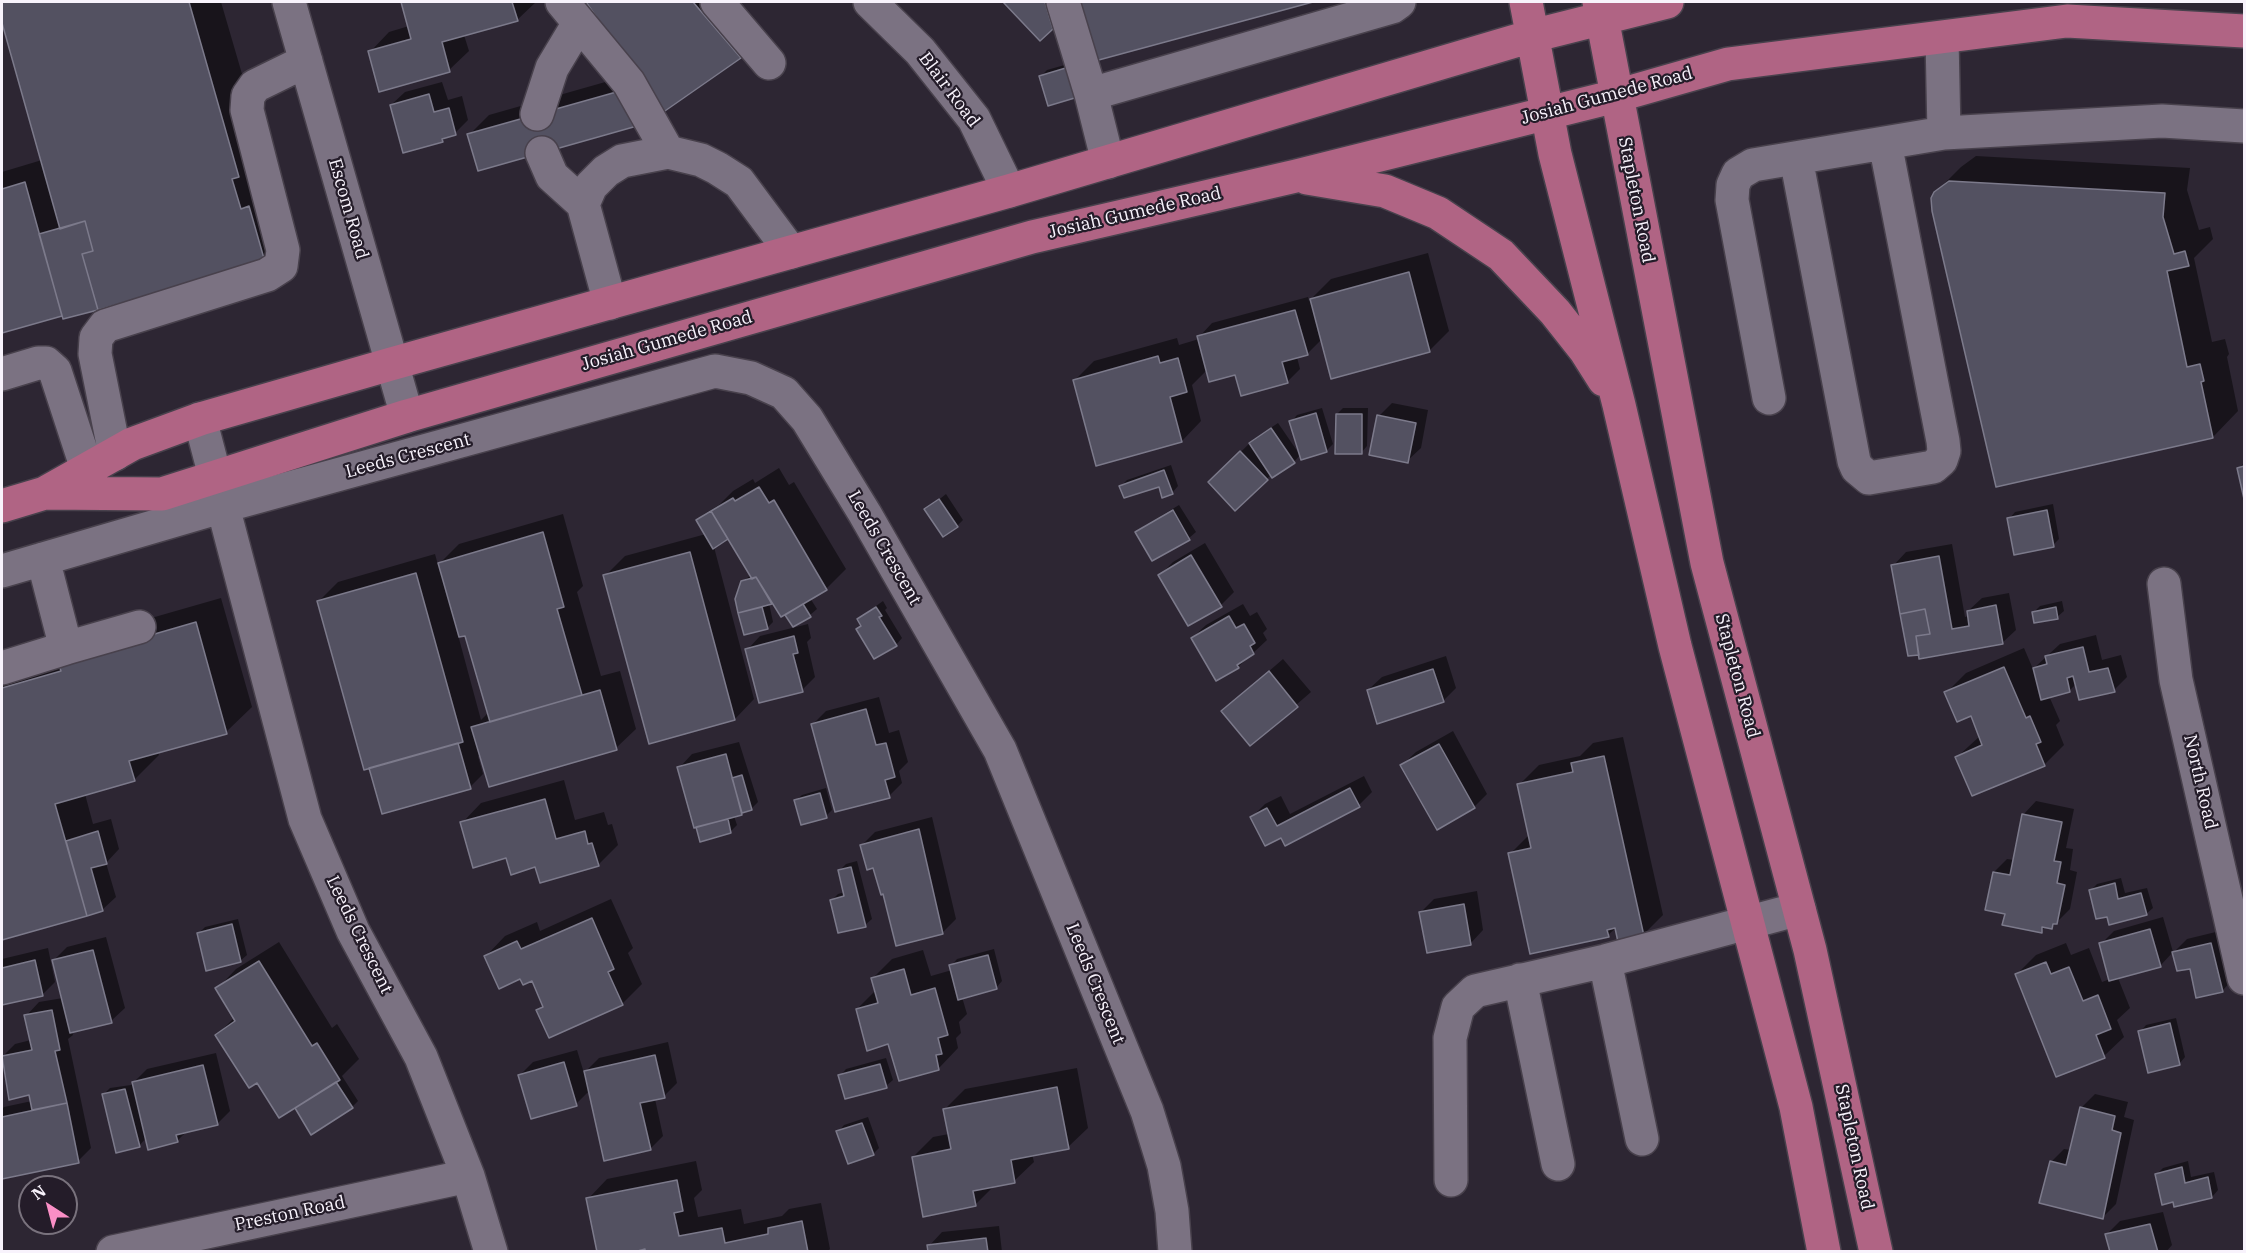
<!DOCTYPE html>
<html>
<head>
<meta charset="utf-8">
<style>
	body { margin:0 }
	#map { position:relative; width:2246px; height:1253px; overflow:hidden; background:#2d2633; font-family:"IBM Plex Serif",serif }
	canvas { display:block }
	.frame { position:absolute; inset:0; border:3px solid #f8f3fc; pointer-events:none }
	.north { position:absolute; left:18px; top:1175px; width:60px; height:60px; box-sizing:border-box; background:#241c29; border:2px solid #79727d; border-radius:50%; rotate:324deg; font-size:16px; font-weight:700; line-height:24px; text-align:center; color:#f8f3fc }
	.north::after { content:''; display:block; margin:auto; width:21px; height:27px; background:#fa8fc6; clip-path:polygon(50% 0,100% 100%,50% 72%,0 100%) }
</style>
</head>
<body>
<div id="map">
<canvas width="2246" height="1253"></canvas>
<div class="frame"></div>
<div class="north">N</div>
</div>
<script>
const g = document.querySelector('canvas').getContext('2d');
g.lineJoin = 'round';
function fillPath(path, color) { g.fillStyle = color; g.fill(path, 'evenodd'); }
const poly = rows => new Path2D(rows.map(r => 'M' + r).join(''));
function stroke(path, color, width, dash) { g.strokeStyle = color; g.lineWidth = width; g.lineCap = dash ? 'butt' : 'round'; g.setLineDash(dash || []); g.stroke(path); }
function drawText(font, color, halo, rows, align = 'center') {
  g.font = font + ' "IBM Plex Serif",serif'; g.lineWidth = 4.5; g.setLineDash([]); g.textBaseline = 'middle'; g.strokeStyle = halo; g.fillStyle = color; for (const [text, x, y, turn = 0] of rows) {
    g.save(); g.translate(x, y); g.rotate((+turn || 0) * Math.PI / 180); g.textAlign = isNaN(turn) ? turn : align; if (halo) g.strokeText(text, 0, 0); g.fillText(text, 0, 0); g.restore();
  }
}
fillPath(poly([
	[2,2,221,2,289,235,264,260,2,331,2,172,42,160,2,17],
	[403,2,536,2,517,20,464,35,469,51,449,70,370,52,389,32,409,26],
	[587,2,729,2,760,37,740,56,663,111,469,135,489,115,637,73],
	[1005,2,1077,2,1078,3,1040,39],
	[1081,2,1307,2,1096,59],
	[1075,62,1083,90,1040,77,1047,70],
	[442,82,448,100,462,96,468,120,455,133,447,136,442,141,391,105,405,92],
	[1976,156,2190,168,2187,190,2199,230,2210,227,2213,239,2194,258,2212,342,2225,339,2229,354,2227,357,2238,411,2213,437,1935,193,1961,167],
	[1428,253,1449,331,1430,350,1332,377,1322,339,1307,354,1297,357,1300,369,1287,382,1207,370,1192,385,1201,421,1182,441,1074,381,1094,361,1177,338,1179,345,1199,339,1199,337,1212,323,1308,297,1309,301,1331,279],
	[1392,403,1428,410,1421,448,1407,461,1379,416],
	[1322,408,1333,444,1327,450,1302,458,1291,422,1297,415],
	[1343,408,1368,408,1367,446,1361,453,1337,414],
	[1278,423,1300,455,1294,462,1272,474,1235,509,1210,482,1254,439],
	[2244,463,2244,493,2238,469],
	[1171,465,1178,486,1172,493,1160,485,1121,486,1127,480],
	[779,468,789,485,794,482,846,569,827,588,810,598,817,609,810,615,793,625,787,615,792,610,773,601,769,603,773,622,767,628,745,633,736,599,742,582,751,575,729,537,714,547,754,699,735,719,605,576,625,556,706,534,698,520,704,514,719,505,733,491,753,479,755,483],
	[946,494,963,520,957,526,926,510],
	[2053,504,2059,539,2053,545,2009,519,2015,512],
	[1179,505,1196,532,1189,538,1153,559,1137,532,1144,526],
	[563,514,583,586,577,592,601,676,620,671,636,729,616,748,478,756,483,774,470,787,319,601,338,582,435,554,438,565,459,544],
	[466,634,489,712,481,720,458,635],
	[1205,543,1234,592,1221,605,1160,575,1173,562],
	[1952,544,1965,617,1969,616,1968,611,1982,598,2009,593,2016,630,2002,643,1921,658,1893,566,1906,552],
	[221,598,252,707,226,732,158,751,159,755,134,780,85,794,93,824,111,819,119,849,106,863,116,897,102,910,2,939,2,671,85,637],
	[883,601,887,608,885,610,902,638,896,645,862,625,858,619],
	[2062,601,2064,611,2057,617,2034,612,2040,606],
	[1243,604,1250,616,1257,612,1267,629,1263,633,1267,640,1238,667,1192,638,1206,625],
	[808,624,811,638,807,642,815,677,802,690,747,650,760,636],
	[2096,635,2102,660,2121,655,2127,677,2114,690,2076,684,2069,691,2049,696,2060,721,2056,725,2064,745,2044,765,1957,757,1980,736,1972,715,1946,693,1966,673,2024,648,2033,669,2060,644],
	[1446,656,1456,688,1443,701,1368,690,1382,677],
	[1283,659,1311,692,1251,744,1223,711],
	[879,697,889,733,899,730,908,762,899,771,902,783,889,796,813,724,826,711],
	[1453,731,1487,794,1474,807,1402,765,1416,752],
	[1623,737,1663,915,1643,935,1617,927,1608,935,1510,854,1530,834,1519,785,1539,765,1580,756,1593,743],
	[739,742,758,802,751,809,734,816,737,825,730,832,701,840,679,768,692,754],
	[1364,776,1372,792,1359,805,1281,836,1252,817,1265,804,1281,796,1290,814],
	[564,780,575,820,604,812,608,825,612,824,618,845,598,865,536,865,462,823,481,803],
	[826,788,832,810,826,816,795,801,802,795],
	[2036,801,2074,809,2066,848,2073,849,2070,870,2077,872,2070,909,2052,927,2046,926,2041,931,2006,913,1994,872,2007,859,2014,860,2023,815],
	[932,817,956,919,943,932,898,944,884,892,874,866,862,845,875,832],
	[857,861,872,919,865,925,832,900,838,894,845,892,839,871,846,864],
	[2121,878,2125,893,2147,888,2153,908,2146,914,2108,915,2091,890,2097,884],
	[1477,891,1483,930,1470,944,1421,912,1434,899],
	[611,899,633,948,628,953,642,984,622,1004,538,1011,544,1005,532,979,521,977,486,956,505,936,537,922,540,931],
	[2163,917,2173,952,2160,966,2118,978,2130,1008,2117,1020,2124,1037,2104,1056,2016,975,2036,955,2066,943,2071,955,2089,948,2102,982,2110,979,2101,944,2114,931],
	[238,919,247,955,240,961,199,933,205,927],
	[2224,930,2235,977,2222,991,2174,952,2187,939],
	[106,937,125,1008,111,1021,72,1031,73,1035,68,1039,91,1148,78,1161,2,1177,2,1109,4,1107,32,1101,30,1093,10,1098,2,1057,15,1044,31,1040,26,1016,39,1002,63,998,54,962,52,962,67,947],
	[279,942,332,1028,337,1024,359,1059,342,1076,358,1101,352,1107,295,1106,258,1081,217,1035,235,1017,217,989,236,969],
	[48,948,55,982,42,995,2,1004,2,959],
	[994,949,1002,981,996,988,962,997,967,1014,959,1022,961,1033,956,1038,958,1048,939,1068,900,1079,890,1042,857,1009,876,990,873,978,892,959,923,950,931,976,952,970,951,966,957,959],
	[2176,1018,2185,1057,2179,1064,2140,1032,2146,1025],
	[668,1042,677,1083,664,1096,655,1099,663,1136,650,1149,590,1090,576,1104,520,1075,533,1062,577,1050,584,1073,599,1058],
	[216,1053,230,1111,217,1124,187,1131,177,1141,146,1138,139,1146,103,1095,110,1088,131,1085,147,1069],
	[886,1058,893,1080,886,1086,840,1076,846,1069],
	[1077,1068,1088,1128,1068,1147,1032,1154,1034,1162,1014,1181,995,1185,975,1205,913,1157,933,1137,949,1134,945,1109,965,1089],
	[2095,1094,2128,1102,2124,1117,2134,1120,2116,1204,2103,1217,2051,1162,2064,1149,2071,1150,2081,1108],
	[868,1117,879,1148,873,1154,838,1132,844,1125],
	[696,1161,702,1190,694,1198,698,1217,741,1209,744,1224,782,1216,789,1209,821,1203,830,1249,827,1252,647,1252,646,1247,588,1199,607,1179],
	[2188,1161,2191,1177,2214,1172,2218,1190,2212,1197,2157,1174,2163,1168],
	[2163,1212,2172,1245,2166,1252,2112,1252,2107,1234,2120,1221],
	[999,1226,1002,1252,929,1252,929,1246,942,1232]
]), '#0007');
const building = poly([
	[2,2,189,2,239,177,232,179,241,209,249,206,265,262,98,310,82,254,93,251,85,221,60,229,2,23,2,2],
	[401,2,512,2,518,21,442,42,450,72,379,92,368,51,411,39,401,2],
	[586,2,693,2,741,58,662,113,586,2],
	[1003,2,1045,2,1053,29,1040,41,1003,2],
	[1079,2,1313,2,1095,61,1079,2],
	[1069,67,1078,97,1048,106,1039,76,1069,67],
	[627,89,637,126,478,171,467,134,627,89],
	[429,94,434,112,449,108,456,135,442,139,443,142,403,153,390,105,429,94],
	[1949,181,2165,193,2163,217,2174,254,2185,251,2189,266,2167,271,2187,367,2200,364,2204,381,2201,382,2213,438,1996,487,1932,211,1931,198,1934,192,1949,181],
	[25,182,62,316,2,333,2,189,25,182],
	[85,221,93,251,82,254,98,310,63,319,39,234,85,221],
	[1409,272,1430,352,1331,379,1310,299,1409,272],
	[1295,310,1308,355,1282,362,1288,383,1241,396,1235,375,1209,382,1197,336,1295,310],
	[1158,356,1160,363,1178,358,1187,392,1170,397,1182,442,1096,466,1073,380,1158,356],
	[1316,413,1327,452,1301,460,1289,421,1316,413],
	[1336,414,1362,414,1362,454,1335,454,1336,414],
	[1377,415,1416,423,1408,463,1369,455,1377,415],
	[1271,428,1295,463,1272,478,1249,443,1271,428],
	[1240,451,1268,480,1235,511,1208,482,1240,451],
	[2244,466,2244,499,2237,468,2244,466],
	[1164,470,1173,494,1162,498,1159,487,1124,498,1119,486,1164,470],
	[759,487,769,503,774,500,827,590,781,617,756,577,752,579,711,511,733,498,735,501,759,487],
	[939,499,958,527,943,537,924,509,939,499],
	[1173,510,1190,540,1152,561,1135,532,1173,510],
	[2047,510,2054,547,2014,555,2007,518,2047,510],
	[711,511,728,539,713,549,696,520,711,511],
	[543,532,564,607,557,609,582,695,490,722,465,636,459,637,438,563,543,532],
	[690,552,735,720,649,744,603,575,690,552],
	[1191,555,1222,607,1188,626,1158,575,1191,555],
	[1939,556,1952,629,1969,626,1967,611,1996,605,2003,644,1919,659,1916,636,1930,634,1925,609,1900,614,1891,565,1939,556],
	[416,573,463,742,364,770,317,601,416,573],
	[756,577,772,604,738,613,735,599,741,581,756,577],
	[803,604,811,617,793,627,785,615,803,604],
	[762,607,768,629,744,635,738,613,762,607],
	[876,607,882,616,879,617,897,646,874,659,856,629,861,626,857,619,876,607],
	[2056,607,2058,619,2034,623,2032,612,2056,607],
	[1925,609,1930,634,1916,636,1919,655,1908,656,1900,614,1925,609],
	[1229,616,1236,628,1244,624,1255,643,1250,646,1254,654,1237,665,1239,668,1216,681,1191,638,1229,616],
	[196,622,227,734,129,761,135,781,55,804,87,916,2,940,2,688,61,671,58,662,196,622],
	[794,636,798,653,793,654,803,692,759,703,745,649,794,636],
	[2083,647,2089,672,2108,668,2115,692,2079,700,2073,676,2067,678,2070,692,2041,700,2033,668,2047,664,2045,656,2083,647],
	[2004,667,2026,718,2030,716,2041,742,2036,744,2045,766,1972,796,1955,757,1982,745,1971,716,1957,722,1944,692,2004,667],
	[1433,669,1444,702,1377,724,1367,690,1433,669],
	[1269,671,1298,707,1250,746,1221,711,1269,671],
	[600,690,617,750,489,787,471,727,600,690],
	[866,709,876,745,886,743,895,777,885,780,890,798,835,812,811,724,866,709],
	[458,743,471,789,382,814,369,768,458,743],
	[1439,744,1475,808,1437,830,1400,765,1439,744],
	[726,754,742,815,694,828,677,767,726,754],
	[1604,756,1644,936,1618,942,1615,928,1607,930,1609,937,1530,954,1508,853,1531,848,1517,784,1573,772,1571,763,1604,756],
	[742,775,752,810,742,813,732,778,742,775],
	[1350,788,1360,807,1285,846,1281,838,1265,846,1250,817,1267,808,1277,826,1350,788],
	[820,793,827,818,801,825,794,800,820,793],
	[545,799,556,839,585,831,588,844,592,843,599,866,540,883,535,867,511,875,506,858,473,868,460,822,545,799],
	[2022,814,2062,822,2054,861,2061,862,2057,883,2065,885,2057,924,2053,924,2052,929,2042,927,2042,933,2002,925,2005,914,1985,910,1993,872,2010,875,2022,814],
	[728,819,731,833,700,842,696,827,728,819],
	[919,829,943,934,896,946,883,894,881,895,873,868,867,870,860,845,919,829],
	[98,831,107,864,91,868,103,911,87,916,66,841,98,831],
	[851,867,866,927,838,933,830,900,844,896,838,870,851,867],
	[2115,883,2118,899,2141,893,2147,915,2109,925,2107,917,2096,919,2089,890,2115,883],
	[1464,904,1471,945,1427,953,1419,912,1464,904],
	[592,918,614,969,608,972,623,1005,549,1038,536,1010,543,1007,532,981,523,985,520,979,499,989,484,956,517,941,521,949,592,918],
	[232,924,241,962,206,971,197,933,232,924],
	[2150,929,2161,967,2109,981,2099,943,2150,929],
	[2211,943,2223,992,2196,998,2190,969,2177,971,2172,952,2211,943],
	[93,950,112,1023,70,1033,52,960,93,950],
	[988,955,997,989,958,1000,949,965,988,955],
	[35,960,43,996,2,1005,2,968,35,960],
	[259,961,312,1046,317,1043,340,1080,279,1118,257,1083,249,1088,215,1035,235,1021,215,988,259,961],
	[2046,962,2051,974,2069,967,2083,1001,2098,995,2111,1029,2096,1035,2105,1058,2056,1077,2015,974,2046,962],
	[904,969,911,995,935,988,948,1035,938,1038,942,1054,936,1055,939,1070,899,1081,888,1044,867,1051,856,1009,878,1003,871,978,904,969],
	[52,1010,60,1050,55,1051,67,1103,32,1110,29,1095,9,1100,2,1056,32,1050,24,1015,52,1010],
	[2170,1023,2180,1065,2148,1073,2138,1031,2170,1023],
	[655,1055,665,1098,640,1103,651,1150,604,1161,584,1071,655,1055],
	[564,1062,577,1106,531,1119,518,1075,564,1062],
	[880,1064,887,1088,845,1099,838,1075,880,1064],
	[203,1065,218,1125,176,1135,178,1142,148,1150,132,1082,203,1065],
	[336,1082,353,1108,311,1135,295,1108,336,1082],
	[1057,1087,1069,1149,1011,1160,1015,1183,973,1191,976,1206,923,1217,912,1157,951,1149,943,1109,1057,1087],
	[125,1089,140,1147,116,1153,102,1094,125,1089],
	[67,1103,79,1163,2,1179,2,1117,67,1103],
	[2080,1107,2115,1116,2112,1130,2121,1133,2103,1219,2039,1203,2050,1161,2066,1165,2080,1107],
	[862,1123,874,1155,848,1164,836,1131,862,1123],
	[2182,1167,2185,1183,2208,1177,2212,1198,2174,1207,2173,1202,2162,1205,2155,1174,2182,1167],
	[677,1180,683,1211,674,1213,679,1236,722,1228,725,1243,768,1234,768,1228,802,1221,808,1252,645,1252,645,1249,634,1252,597,1252,586,1198,677,1180],
	[2150,1224,2158,1252,2110,1252,2105,1234,2150,1224],
	[986,1238,988,1252,928,1252,927,1245,986,1238]
]);
fillPath(building, '#535161');
stroke(building, '#7c7a8b', 1.5);
const minor = poly([
	[289,2,407,416],
	[562,2,629,83,668,152],
	[717,2,769,63],
	[870,2,920,51,974,119,1009,191],
	[1063,2,1091,94,1108,162],
	[1942,38,1944,133],
	[1091,94,1392,7,1399,2],
	[537,114,552,68,579,23],
	[542,153,552,176,583,204],
	[1796,158,1854,461,1857,468,1869,478,1933,467,1941,460,1944,451,1943,441,1885,143],
	[610,303,583,204,591,186,606,171,622,161,668,152,701,160,717,168,739,182,791,252],
	[2,374,38,363,46,363,55,371,87,469],
	[1769,398,1732,200,1733,185,1738,174,1753,165,1944,133,2162,121,2244,126],
	[200,419,305,819,353,931,421,1057,468,1176,491,1252],
	[115,454,95,354,96,338,105,326,267,275,281,266,283,250,247,110,248,96,255,86,306,61],
	[43,559,66,648,139,627],
	[2,571,224,506,715,371,751,378,784,393,807,419,865,514,1000,750,1147,1111,1164,1166,1172,1211,1175,1252],
	[2164,584,2176,680,2244,978],
	[2,668,66,648],
	[1605,961,1642,1139],
	[1520,980,1558,1164],
	[1451,1180,1450,1038,1458,1007,1475,991,1605,961,1799,909],
	[113,1252,468,1176]
]);
const major = poly([
	[1526,2,1555,154,1619,405,1675,646,1796,1107,1824,1252],
	[1599,2,1707,563,1810,950,1876,1252],
	[1307,178,1385,191,1438,213,1501,255,1555,312,1585,350,1604,380],
	[45,493,162,494,407,416,1032,237,1296,176,1616,96,1728,64,2067,21,2244,31],
	[2,506,45,493,132,444,200,419,391,364,1009,191,1532,36,1667,2]
]);
stroke(minor, '#48414c', 36);
stroke(major, '#48414c', 36);
stroke(minor, '#7b7282', 33);
stroke(major, '#b06484', 33);
drawText('18px', '#f8f3fc', '#241c29', [
	["Blair Road",949,90,53],
	["Josiah Gumede Road",1607,96,-15],
	["Stapleton Road",1636,200,79],
	["Escom Road",348,209,74],
	["Josiah Gumede Road",1135,213,-13],
	["Josiah Gumede Road",667,341,-16],
	["Leeds Crescent",408,456,-15],
	["Leeds Crescent",884,548,60],
	["Stapleton Road",1737,676,75],
	["North Road",2200,782,77],
	["Leeds Crescent",359,935,64],
	["Leeds Crescent",1095,984,68],
	["Stapleton Road",1854,1147,78],
	["Preston Road",290,1214,-12]
]);
</script>
</body>
</html>
